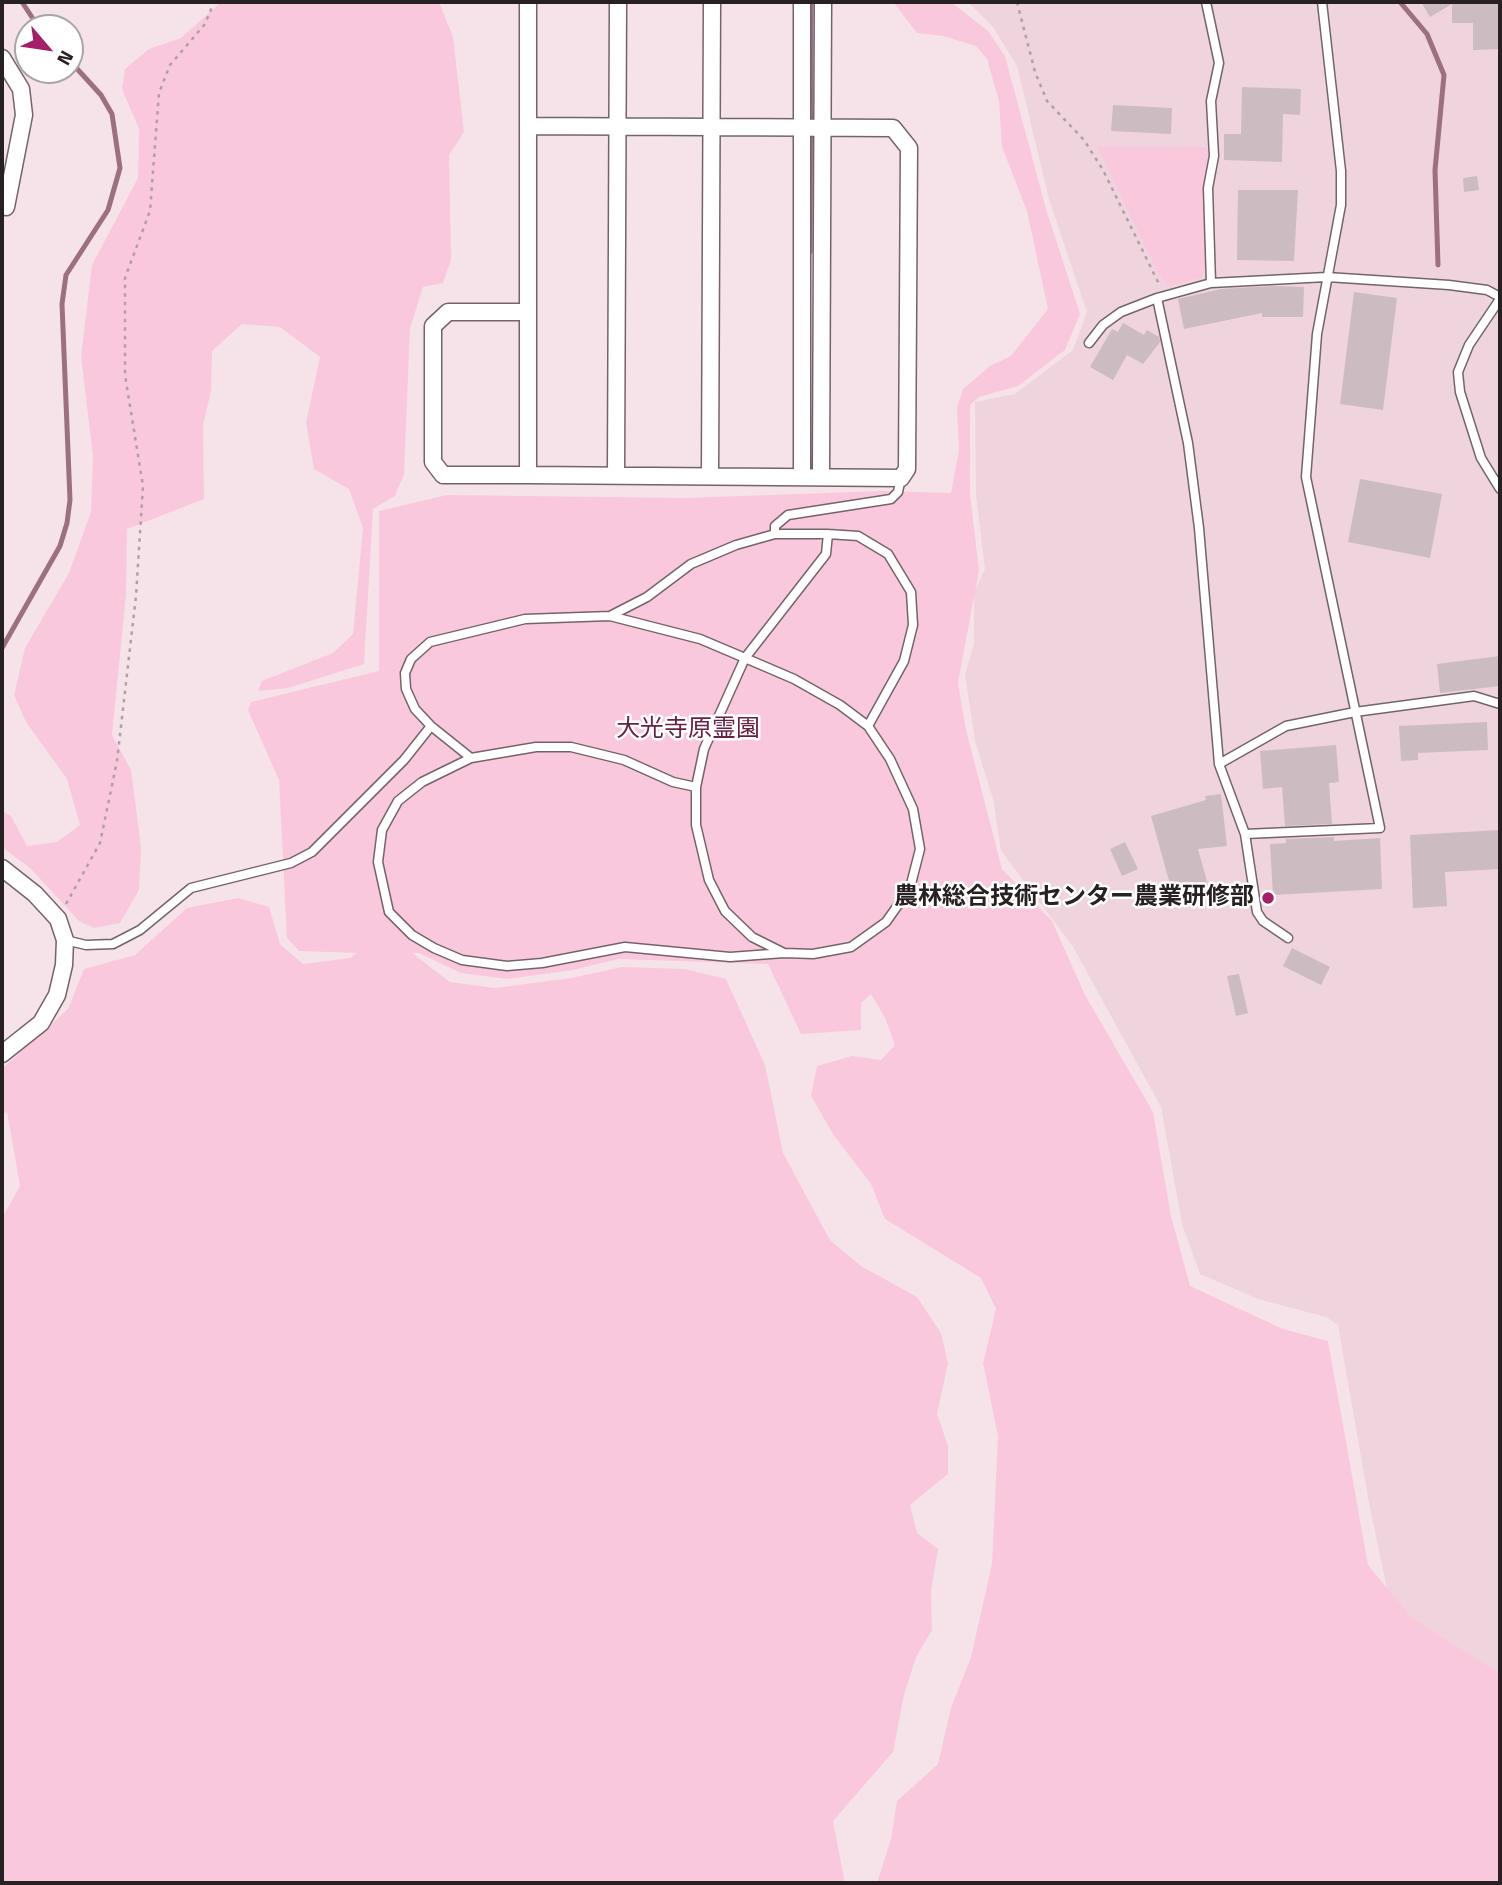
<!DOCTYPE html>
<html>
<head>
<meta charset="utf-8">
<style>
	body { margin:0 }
	#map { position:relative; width:1502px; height:1885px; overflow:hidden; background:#f6e3ea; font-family:"Titillium Web",sans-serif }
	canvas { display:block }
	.frame { position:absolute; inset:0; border:4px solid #282124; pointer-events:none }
	.north { position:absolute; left:14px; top:14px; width:70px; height:70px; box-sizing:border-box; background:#fff; border:2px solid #a9a6a7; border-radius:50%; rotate:119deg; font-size:19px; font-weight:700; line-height:28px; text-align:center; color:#282124 }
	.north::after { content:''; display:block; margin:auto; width:24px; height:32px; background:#a51e68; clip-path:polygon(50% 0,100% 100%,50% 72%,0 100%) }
</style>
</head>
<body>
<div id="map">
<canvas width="1502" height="1885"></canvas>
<div class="frame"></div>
<div class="north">N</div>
</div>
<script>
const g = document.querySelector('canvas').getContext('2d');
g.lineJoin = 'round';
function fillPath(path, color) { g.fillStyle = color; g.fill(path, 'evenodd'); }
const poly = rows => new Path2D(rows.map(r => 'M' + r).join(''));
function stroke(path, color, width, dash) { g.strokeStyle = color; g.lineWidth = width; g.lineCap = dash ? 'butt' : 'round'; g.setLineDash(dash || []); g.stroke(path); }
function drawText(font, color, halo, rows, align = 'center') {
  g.font = font + ' "Titillium Web","Noto Sans JP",sans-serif'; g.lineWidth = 5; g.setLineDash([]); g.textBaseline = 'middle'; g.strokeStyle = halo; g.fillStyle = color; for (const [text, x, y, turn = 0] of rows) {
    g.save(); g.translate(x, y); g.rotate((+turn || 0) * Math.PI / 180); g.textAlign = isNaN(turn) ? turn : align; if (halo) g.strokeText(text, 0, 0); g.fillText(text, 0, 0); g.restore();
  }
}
fillPath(poly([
	[968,2,1500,2,1500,1769,1403,1665,1369,1503,1338,1325,1326,1317,1258,1299,1200,1274,1182,1224,1161,1107,1072,945,1001,851,993,799,975,741,965,674,974,644,974,592,985,569,976,495,975,402,1015,394,1073,350,1087,312,1049,199,1017,66,993,27]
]), '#efd4de');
fillPath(poly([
	[221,2,439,2,453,37,464,132,449,155,451,260,443,283,423,287,410,328,404,474,395,496,373,509,364,664,288,688,258,691,262,681,333,653,353,634,363,528,349,489,314,469,306,423,320,357,280,327,242,324,212,351,211,391,203,425,204,499,127,529,126,594,112,735,131,770,141,847,139,890,120,923,94,928,79,921,31,869,2,847,2,811,11,816,27,846,57,842,80,825,67,779,26,722,14,695,25,648,69,573,91,512,93,457,81,356,92,265,138,178,139,129,122,89,125,69,149,49,181,38],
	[893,2,951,2,988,31,1005,56,1046,209,1080,314,1065,350,1018,386,979,397,970,405,970,494,979,570,958,683,966,730,1002,869,1052,921,1085,995,1153,1112,1171,1216,1190,1286,1283,1329,1328,1341,1368,1565,1411,1617,1500,1674,1500,1883,877,1883,891,1839,897,1801,938,1764,951,1708,971,1657,992,1564,998,1436,983,1363,996,1309,981,1278,885,1219,871,1184,833,1134,811,1096,817,1066,852,1056,881,1060,895,1045,885,1018,871,994,861,1003,861,1030,801,1034,768,964,618,959,573,970,507,979,461,973,419,953,412,953,450,982,495,988,571,978,622,967,685,969,726,979,765,1065,783,1153,830,1240,861,1266,917,1297,941,1333,948,1363,937,1414,948,1446,948,1474,910,1505,917,1533,938,1549,931,1591,932,1630,916,1657,904,1695,893,1752,833,1821,845,1883,2,1883,2,1218,20,1186,7,1112,2,1114,2,1069,68,1009,84,969,135,955,187,908,238,898,269,907,280,944,303,964,350,958,357,953,299,951,287,938,279,780,248,710,251,702,379,671,379,511,447,495,685,498,883,491,951,493,959,450,957,407,963,389,990,366,1011,356,1048,309,1027,211,1002,147,999,101,987,59,976,46,943,36,917,33],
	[1097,146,1211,147,1203,190,1205,271,1201,278,1168,286,1157,271]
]), '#fac8dc');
stroke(poly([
	[22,2,39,28],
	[1400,2,1427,34,1444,75,1435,170,1438,265],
	[810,252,811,2],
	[2,648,60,546,67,523,70,500,62,304,66,275,108,210,120,168,112,114,101,95,70,61]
]), '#9c6f81', 5);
fillPath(poly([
	[1421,2,1500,2,1500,49,1473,50,1473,23,1452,23,1452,4,1430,17],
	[1242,87,1301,89,1300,115,1283,114,1282,162,1224,160,1224,134,1241,134],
	[1113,105,1172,108,1171,134,1111,131],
	[1477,176,1479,190,1464,192,1463,178],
	[1238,190,1298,190,1294,261,1237,260],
	[1273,286,1304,287,1303,317,1262,317,1262,313,1184,329,1178,299,1221,289],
	[1354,292,1397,298,1383,410,1340,404],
	[1123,323,1144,335,1147,330,1159,337,1160,342,1143,364,1127,355,1113,380,1090,367,1112,329,1118,332],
	[1360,479,1442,494,1430,558,1348,542],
	[1500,656,1500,686,1440,693,1437,664],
	[1487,722,1488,750,1418,753,1418,760,1401,761,1399,726],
	[1336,745,1339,782,1329,783,1332,824,1285,826,1282,787,1263,789,1260,751],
	[1221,794,1227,846,1198,849,1208,885,1173,895,1151,816,1206,800,1205,796],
	[1500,830,1500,869,1445,872,1447,906,1413,908,1410,835],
	[1334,837,1334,841,1380,838,1382,889,1273,895,1270,844,1286,843,1286,839],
	[1125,842,1138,869,1122,876,1110,849],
	[1292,948,1330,967,1321,985,1283,966],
	[1239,974,1248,1013,1236,1016,1227,976]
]), '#cdbbc2');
const service = poly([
	[1206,2,1219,63,1211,101,1214,156,1208,188,1211,283],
	[1500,299,1469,345,1458,372,1460,392,1481,458,1500,489],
	[1089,343,1103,325,1121,312,1157,298],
	[828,534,858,536,888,554,911,592,913,625,904,661,868,726],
	[610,616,647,597,691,564,736,545,775,534],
	[431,726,415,709,406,689,405,673,411,659,430,642,525,619,610,616,700,639,745,658,794,679,840,705,868,726,890,759,913,809,920,849,910,888,886,922,851,947,813,954,784,953,752,937,725,911,709,880,696,825,696,787,704,749,745,658,826,554,828,534,775,534,775,526,788,515,891,499,898,492,901,478],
	[471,758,422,782,398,801,382,830,378,862,389,912,412,935,434,948,462,960,507,966,542,963,625,947,730,957,784,953],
	[1219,764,1286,726,1355,712,1474,696,1500,704],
	[1245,834,1380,828,1306,477,1317,334,1341,205,1341,171,1322,2],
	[1288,938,1263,921,1257,912,1245,834,1219,764,1199,528,1188,443,1157,298,1211,283,1327,277,1449,285,1487,290,1500,297],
	[65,940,86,945,113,944,140,930,191,888,291,863,312,852,404,760,431,726,471,758,536,747,571,747,624,760,673,782,696,787]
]);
const minor = poly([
	[528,2,528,475,901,478,907,469,909,148,893,128,529,126],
	[2,58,21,89,24,115,6,207],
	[525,312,448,312,433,326,433,462,443,475,528,475],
	[616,475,618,2],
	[802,475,802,2],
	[821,475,823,2],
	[710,476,712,2],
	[2,868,35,894,58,919,65,940,64,965,57,995,41,1023,2,1054]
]);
stroke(service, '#74646a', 11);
stroke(minor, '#74646a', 19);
stroke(poly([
	[1017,2,1035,72,1047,101,1084,140,1103,170,1160,286],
	[66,904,100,843,117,761,136,596,143,486,125,375,125,278,150,211,159,93,170,65,205,24,214,2]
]), '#afa0a6', 2.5, [3.5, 5]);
stroke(service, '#fff', 8);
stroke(minor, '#fff', 16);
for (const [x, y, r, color] of [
	[1268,898,7,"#a51e68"]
]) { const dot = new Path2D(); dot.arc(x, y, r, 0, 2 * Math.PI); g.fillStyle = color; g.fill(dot); stroke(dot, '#fff', 2.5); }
drawText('24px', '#682044', '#fff', [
	["大光寺原霊園",688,730]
]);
drawText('bold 24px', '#282124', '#fff', [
	["農林総合技術センター農業研修部",1254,898]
], 'right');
</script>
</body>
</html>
